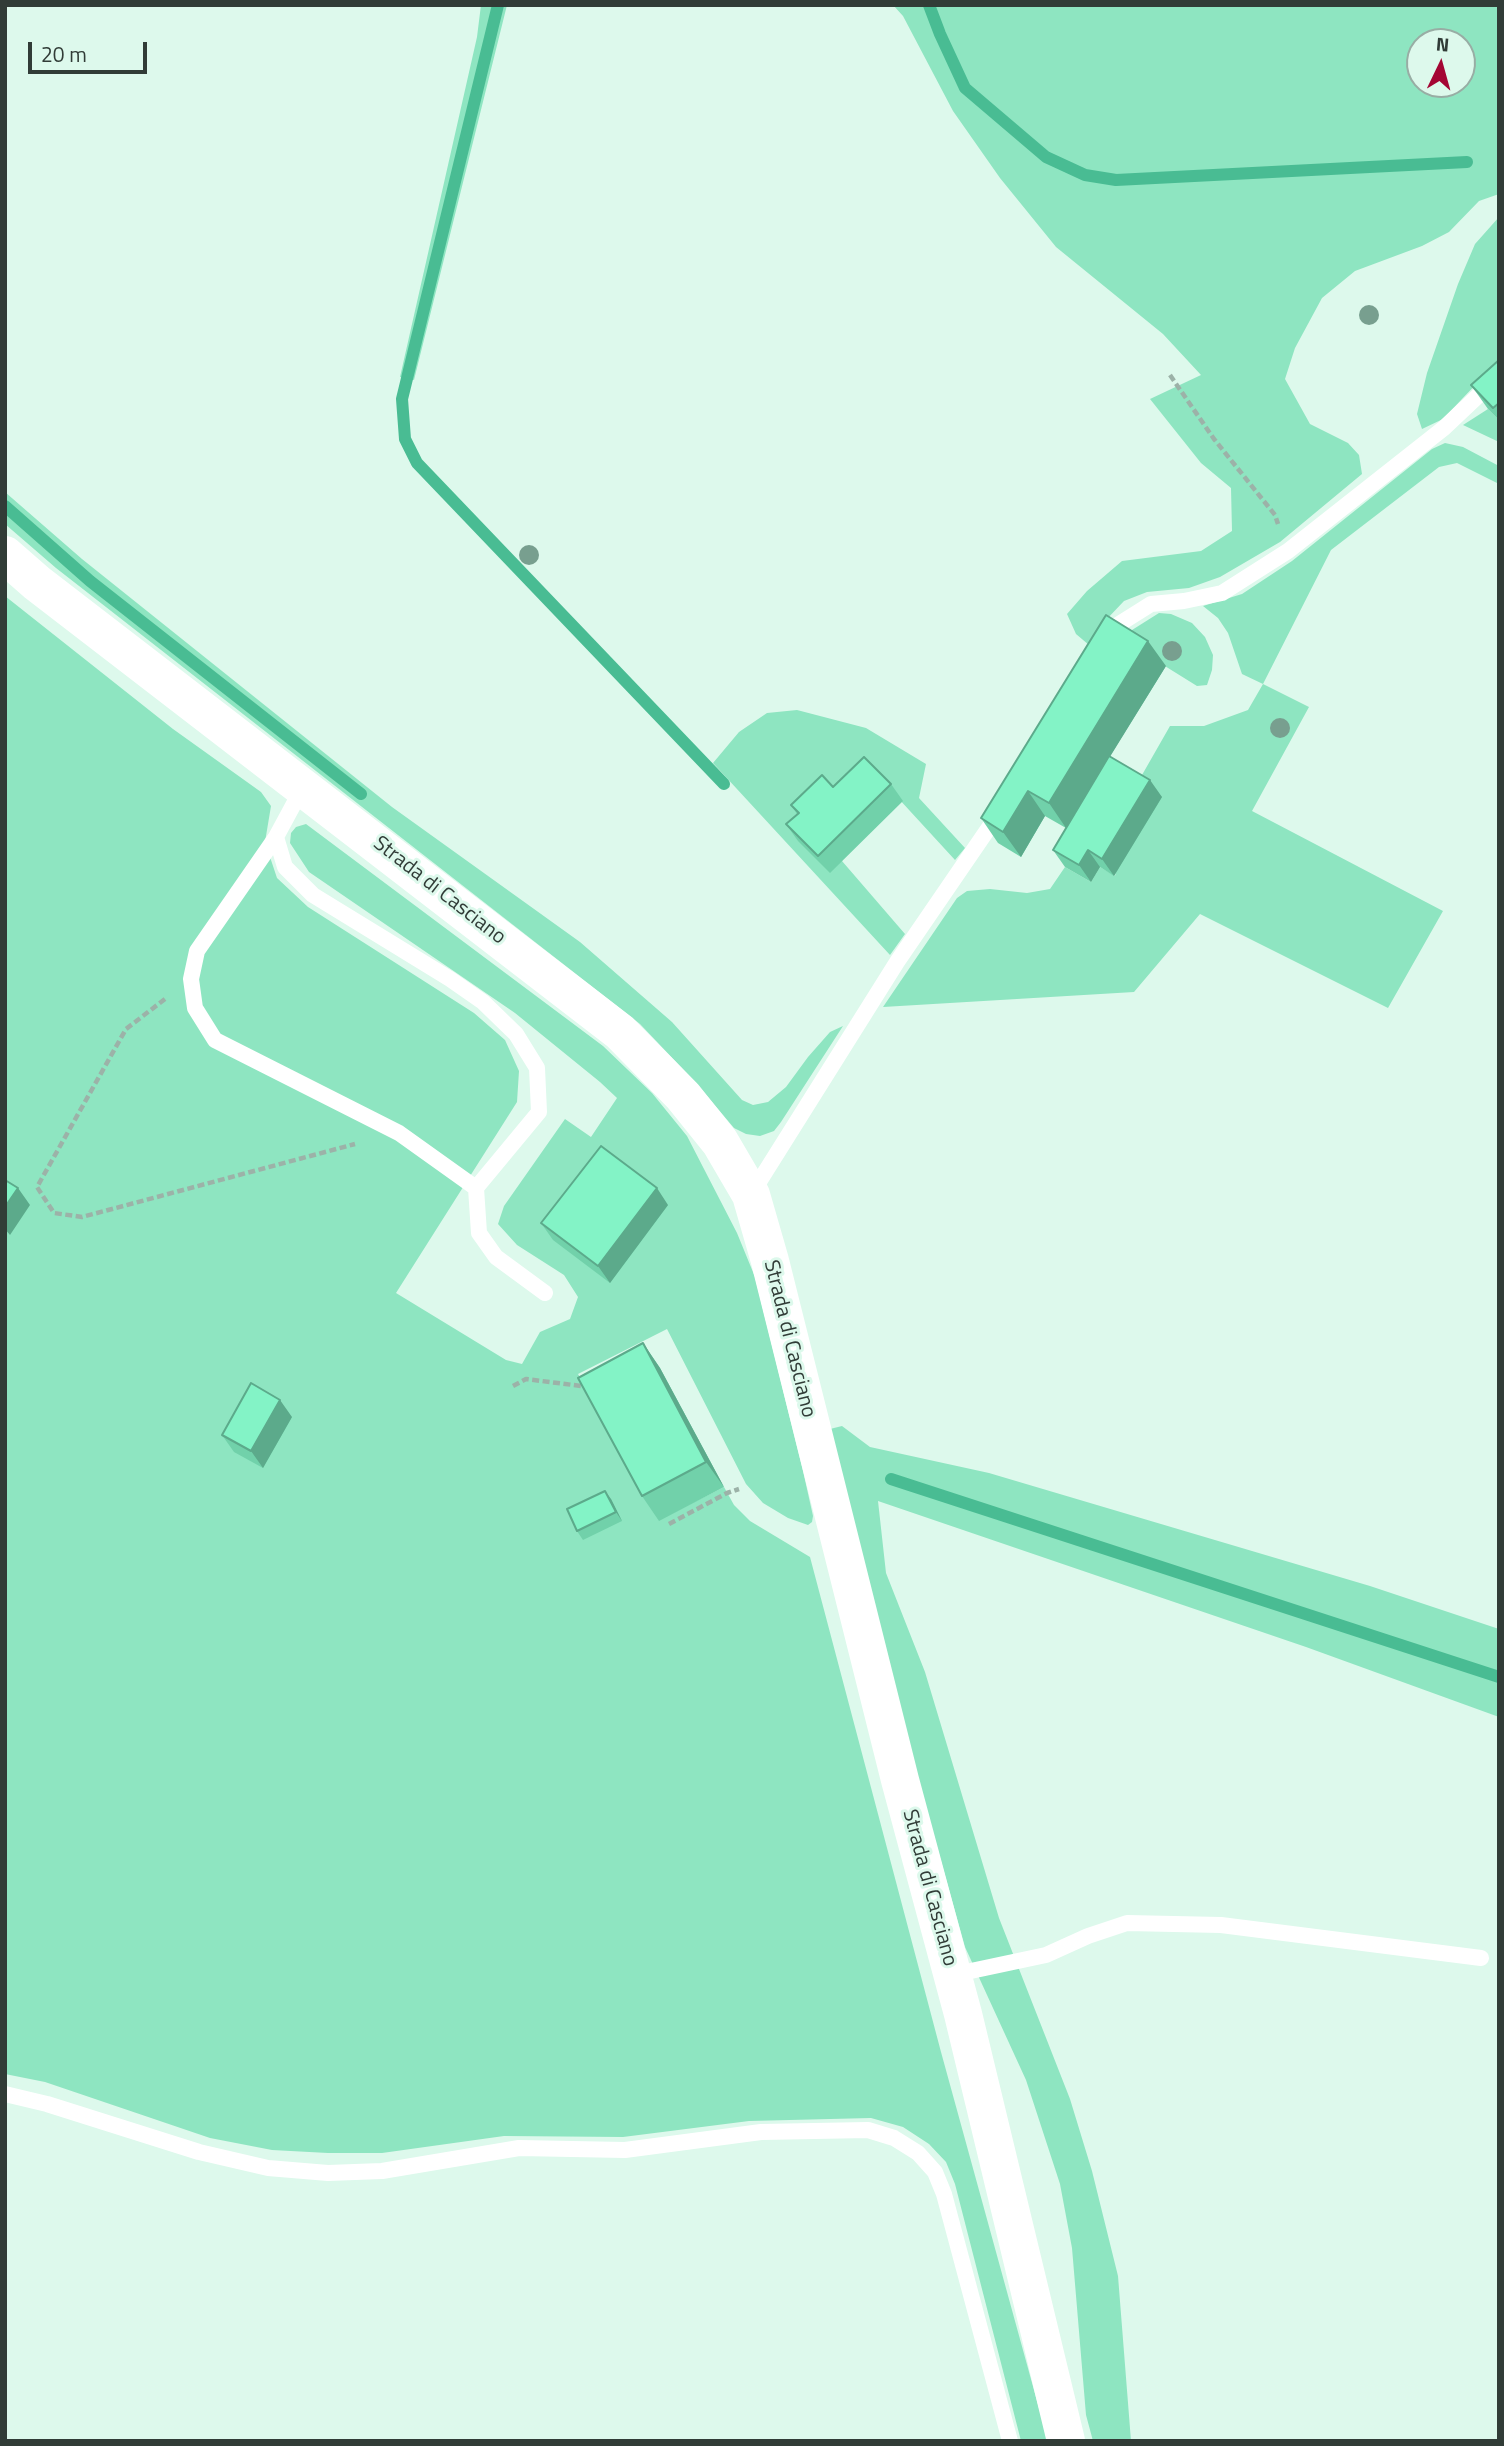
<!DOCTYPE html>
<html>
<head>
<meta charset="utf-8">
<style>
	body { margin:0 }
	#map { position:relative; width:1504px; height:2446px; overflow:hidden; background:#ddf9ec; font-family:"Titillium Web",sans-serif }
	canvas { display:block }
	.frame { position:absolute; inset:0; border:7px solid #313c37; pointer-events:none }
	.north { position:absolute; left:1406px; top:28px; width:70px; height:70px; box-sizing:border-box; background:#ddf9ec; border:2px solid #98ada4; border-radius:50%; rotate:5deg; font-size:19px; font-weight:700; line-height:28px; text-align:center; color:#313c37 }
	.north::after { content:''; display:block; margin:auto; width:24px; height:32px; background:#a40634; clip-path:polygon(50% 0,100% 100%,50% 72%,0 100%) }
	.scale { position:absolute; left:28px; top:42px; width:119px; height:32px; box-sizing:border-box; border:4px solid #313c37; border-top:0; padding-left:9px; font-size:21px; line-height:24px; white-space:nowrap; color:#313c37; -webkit-text-stroke:5px #ddf9ec; paint-order:stroke }
</style>
</head>
<body>
<div id="map">
<canvas width="1504" height="2446"></canvas>
<div class="frame"></div>
<div class="north">N</div>
<div class="scale">20 m</div>
</div>
<script>
const g = document.querySelector('canvas').getContext('2d');
g.lineJoin = 'round';
function fillPath(path, color) { g.fillStyle = color; g.fill(path, 'evenodd'); }
const poly = rows => new Path2D(rows.map(r => 'M' + r).join(''));
function stroke(path, color, width, dash) { g.strokeStyle = color; g.lineWidth = width; g.lineCap = dash ? 'butt' : 'round'; g.setLineDash(dash || []); g.stroke(path); }
function drawText(font, color, halo, rows, align = 'center') {
  g.font = font + ' "Titillium Web",sans-serif'; g.lineWidth = 6; g.setLineDash([]); g.textBaseline = 'middle'; g.strokeStyle = halo; g.fillStyle = color; for (const [text, x, y, turn = 0] of rows) {
    g.save(); g.translate(x, y); g.rotate((+turn || 0) * Math.PI / 180); g.textAlign = isNaN(turn) ? turn : align; if (halo) g.strokeText(text, 0, 0); g.fillText(text, 0, 0); g.restore();
  }
}
fillPath(poly([
	[481,5,507,5,414,380,400,377,477,37],
	[893,5,1499,5,1499,194,1479,201,1449,232,1422,246,1355,271,1322,298,1295,348,1285,379,1310,424,1348,443,1359,455,1362,474,1280,542,1220,577,1189,588,1147,592,1124,601,1106,620,1089,645,1076,634,1067,614,1087,591,1122,561,1201,551,1232,531,1231,488,1201,463,1150,399,1201,375,1163,334,1056,247,1000,178,953,111,903,16],
	[1420,42,1462,42,1462,84,1420,84],
	[1499,217,1499,360,1443,419,1422,429,1417,414,1427,373,1458,284,1475,244],
	[1488,409,1499,420,1499,442,1463,425],
	[1445,443,1463,447,1499,466,1499,484,1457,463,1439,467,1331,550,1263,684,1309,707,1252,811,1443,911,1388,1008,1200,914,1134,992,883,1007,957,898,967,891,990,889,1027,893,1050,889,1065,867,1091,882,1100,867,1115,876,1138,782,1170,726,1204,726,1248,710,1263,684,1242,674,1228,633,1218,618,1203,606,1242,594,1292,561,1432,449],
	[5,492,82,559,392,807,580,942,672,1022,742,1100,753,1105,768,1102,786,1087,808,1057,830,1032,843,1026,781,1122,774,1131,760,1136,746,1134,734,1128,696,1083,640,1024,56,568,5,524],
	[5,596,173,729,261,792,271,806,265,842,277,878,308,907,474,1013,505,1040,519,1071,517,1102,396,1293,506,1360,522,1364,540,1332,570,1319,578,1297,564,1275,517,1245,498,1224,504,1206,565,1119,591,1137,617,1098,600,1082,515,1013,309,872,290,843,291,833,296,827,306,824,603,1046,652,1093,687,1136,737,1233,755,1277,803,1471,813,1516,812,1522,808,1525,788,1518,763,1503,746,1484,667,1329,578,1374,596,1403,659,1520,724,1487,734,1505,750,1521,810,1557,941,2052,1048,2441,1021,2441,955,2184,946,2162,929,2144,903,2127,871,2118,749,2121,623,2137,504,2136,382,2153,328,2153,272,2150,210,2138,45,2082,5,2074],
	[1159,613,1171,614,1192,623,1205,637,1213,655,1212,670,1207,685,1197,686,1123,640,1132,630],
	[797,710,866,728,926,764,919,798,965,848,955,860,876,774,842,861,905,934,890,955,713,763,739,732,767,713],
	[842,1426,870,1447,989,1473,1370,1586,1499,1629,1499,1717,1306,1647,878,1501,886,1573,925,1672,999,1918,1070,2099,1092,2171,1118,2276,1131,2441,1093,2441,1086,2415,1072,2248,1060,2184,1026,2080,965,1947,879,1639,826,1430]
]), '#8ee5c1');
stroke(poly([
	[498,5,402,399,405,439,417,463,724,784],
	[929,5,940,34,965,88,1046,157,1085,175,1116,180,1467,162],
	[5,506,90,581,361,794],
	[891,1479,1499,1677]
]), '#49bc93', 12);
stroke(poly([
	[1170,375,1214,439,1275,515,1278,524],
	[165,999,126,1029,37,1187,54,1213,82,1217,355,1144],
	[513,1386,526,1379,589,1387],
	[669,1524,727,1493,739,1489]
]), '#9cb2a8', 4.5, [7, 3.5]);
stroke(poly([
	[1107,640,1116,626,1151,604,1184,601,1222,593,1288,551,1444,428,1499,376],
	[303,787,276,837,285,867,313,895,450,979,483,1002,516,1034,537,1068,539,1112,476,1188,479,1233,496,1257,545,1293],
	[276,837,197,951,191,979,195,1008,215,1040,399,1133,476,1188],
	[752,1193,897,962,999,813],
	[952,1975,1046,1955,1088,1936,1127,1923,1221,1925,1481,1958],
	[5,2094,47,2104,199,2152,268,2168,328,2173,382,2171,519,2148,625,2150,761,2132,868,2130,894,2138,918,2153,935,2172,944,2194,1010,2441]
]), '#fff', 16);
stroke(poly([
	[5,555,37,583,620,1032,683,1096,720,1142,751,1195,770,1261,900,1780,963,2014,1066,2441]
]), '#fff', 38);
g.fillStyle = '#789f8f';
for (const [x, y] of [
	[1369,315],
	[529,555],
	[1172,651],
	[1280,728]
]) { g.beginPath(); g.arc(x, y, 10, 0, 2 * Math.PI); g.fill(); }
fillPath(poly([
	[1499,360,1499,420,1488,409,1471,385],
	[1166,666,1110,756,1162,797,1114,876,1100,867,1091,882,1065,867,1053,850,1066,828,1045,816,1021,857,998,843,981,818],
	[891,784,903,801,830,873,798,841,786,824,797,814,791,805,833,787],
	[668,1205,610,1283,553,1240,541,1223],
	[643,1343,660,1368,724,1487,659,1521,642,1496],
	[292,1417,263,1468,234,1452,222,1435],
	[611,1499,622,1521,583,1540,577,1531]
]), '#71d1aa');
fillPath(poly([
	[1148,641,1166,666,1066,828,1049,803],
	[1150,780,1162,797,1114,876,1102,859],
	[1028,791,1045,816,1021,857,1003,832],
	[1088,850,1100,867,1091,882,1079,865],
	[18,1188,30,1205,10,1235,5,1229,5,1207],
	[657,1188,668,1205,610,1283,598,1266],
	[643,1343,660,1368,724,1487,706,1462],
	[280,1400,292,1417,263,1468,251,1451],
	[605,1491,611,1499,622,1521,616,1512]
]), '#5caa8b');
const building = poly([
	[1499,360,1499,403,1493,408,1471,385,1499,360],
	[1106,615,1148,641,1049,803,1028,791,1003,832,981,818,1106,615],
	[1109,756,1150,780,1102,859,1088,850,1079,865,1053,850,1109,756],
	[864,757,891,784,818,856,786,824,799,813,791,805,822,775,833,787,864,757],
	[601,1146,657,1188,598,1266,541,1223,601,1146],
	[5,1180,18,1188,5,1207,5,1180],
	[643,1343,706,1462,642,1496,578,1378,643,1343],
	[251,1383,280,1400,251,1451,222,1435,251,1383],
	[605,1491,616,1512,577,1531,567,1509,605,1491]
]);
fillPath(building, '#83f3c6');
stroke(building, '#5caa8b', 2);
drawText('21px', '#313c37', '#ddf9ec', [
	["Strada di Casciano",439,891,38],
	["Strada di Casciano",789,1339,76],
	["Strada di Casciano",929,1888,75]
]);
</script>
</body>
</html>
